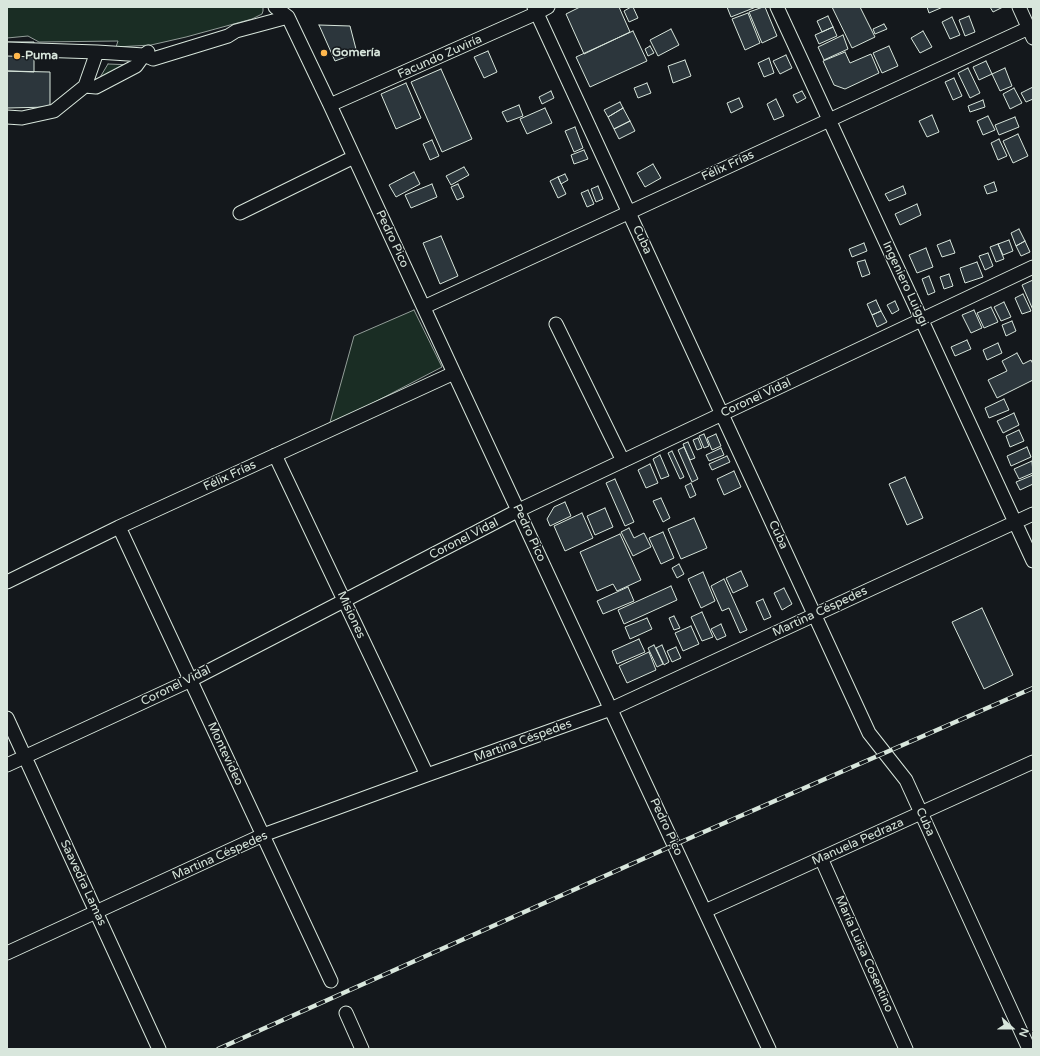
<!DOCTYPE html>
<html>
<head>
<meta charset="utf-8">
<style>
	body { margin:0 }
	#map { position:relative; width:1040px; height:1056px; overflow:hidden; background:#14181c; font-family:"Varela Round",sans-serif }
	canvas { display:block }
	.frame { position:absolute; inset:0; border:8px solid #d8e6dc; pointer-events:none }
	.north { position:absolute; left:992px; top:1008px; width:40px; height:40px; -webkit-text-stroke:3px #14181c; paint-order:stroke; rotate:111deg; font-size:11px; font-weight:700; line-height:16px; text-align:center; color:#d8e6dc }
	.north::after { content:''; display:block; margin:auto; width:14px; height:18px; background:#d8e6dc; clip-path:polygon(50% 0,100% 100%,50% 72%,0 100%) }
</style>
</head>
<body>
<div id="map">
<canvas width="1040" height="1056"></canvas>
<div class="frame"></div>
<div class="north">N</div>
</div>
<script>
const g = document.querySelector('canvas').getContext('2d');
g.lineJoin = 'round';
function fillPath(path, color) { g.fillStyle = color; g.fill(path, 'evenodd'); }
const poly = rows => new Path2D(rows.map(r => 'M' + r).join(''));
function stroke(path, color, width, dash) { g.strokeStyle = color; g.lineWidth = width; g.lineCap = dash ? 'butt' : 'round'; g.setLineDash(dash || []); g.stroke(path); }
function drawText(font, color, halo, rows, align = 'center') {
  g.font = font + ' "Varela Round",sans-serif'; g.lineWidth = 3; g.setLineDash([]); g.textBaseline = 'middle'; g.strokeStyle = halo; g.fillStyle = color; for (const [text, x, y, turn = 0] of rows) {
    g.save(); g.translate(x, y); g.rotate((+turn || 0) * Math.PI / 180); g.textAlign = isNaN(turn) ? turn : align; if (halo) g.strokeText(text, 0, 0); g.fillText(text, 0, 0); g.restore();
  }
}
const green = poly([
	[7,7,263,7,263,11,262,14,252,19,186,37,151,45,116,47,118,41,39,42,28,36,7,38,7,7],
	[108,64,133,65,96,84,108,64],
	[414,310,442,367,329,426,354,336,414,310]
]);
fillPath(green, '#1a2d24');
stroke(green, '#939e99', 1);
const building = poly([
	[580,7,619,7,630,32,584,54,566,14,580,7],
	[631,7,633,7,638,18,629,22,624,11,631,7],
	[727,7,756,7,731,17,727,7],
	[763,7,765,7,777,36,762,43,749,12,763,7],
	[832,7,860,7,875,37,852,48,832,7],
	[927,7,943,7,929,13,927,7],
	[990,7,1003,7,993,12,990,7],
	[748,13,760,43,745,50,732,19,748,13],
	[828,16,833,27,822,32,817,21,828,16],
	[969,16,975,32,965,36,959,20,969,16],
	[952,17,960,35,950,39,942,22,952,17],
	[884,24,887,29,875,34,873,29,884,24],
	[319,25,350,26,357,53,335,61,319,25],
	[833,27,837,36,819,44,815,35,833,27],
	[671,29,679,45,658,56,650,40,671,29],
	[633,31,647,61,590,87,576,57,633,31],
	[923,31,932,47,920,53,911,38,923,31],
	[843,35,848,49,824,60,818,47,843,35],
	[7,42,34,42,34,72,7,71,7,42],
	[650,46,654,53,648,56,645,49,650,46],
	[889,46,898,66,882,73,873,53,889,46],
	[488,51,497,72,484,78,474,57,488,51],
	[845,52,850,63,871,54,879,73,845,89,834,85,823,61,845,52],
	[786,55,792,68,780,74,773,61,786,55],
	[769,58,774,73,764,77,758,63,769,58],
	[685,60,691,76,673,83,668,66,685,60],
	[986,61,992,74,979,80,973,67,986,61],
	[968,68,980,93,970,98,958,73,968,68],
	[1005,68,1012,86,1000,91,992,74,1005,68],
	[441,69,472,139,442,152,411,82,441,69],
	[7,71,50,72,50,107,7,108,7,71],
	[954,78,962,96,953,100,945,82,954,78],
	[406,83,421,118,396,129,381,94,406,83],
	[647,83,651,93,638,98,634,88,647,83],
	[1033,87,1033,99,1026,102,1021,93,1033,87],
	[1014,88,1022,103,1010,109,1003,94,1014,88],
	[551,91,554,98,542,104,539,97,551,91],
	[802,91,806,98,797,103,793,95,802,91],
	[739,98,743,107,731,113,727,103,739,98],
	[776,99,784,116,774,120,767,104,776,99],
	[983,100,985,107,970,112,968,106,983,100],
	[620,102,623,108,608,117,604,110,620,102],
	[519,105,523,116,507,122,502,112,519,105],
	[545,108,552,123,527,134,520,119,545,108],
	[623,108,630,121,614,129,608,117,623,108],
	[932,115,939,132,927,137,919,121,932,115],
	[988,116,995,130,983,135,977,121,988,116],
	[1015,117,1019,127,999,135,995,125,1015,117],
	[630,121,635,131,619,139,614,129,630,121],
	[575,127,583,148,574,152,565,131,575,127],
	[1018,134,1028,156,1013,163,1003,141,1018,134],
	[999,139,1007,156,998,160,991,143,999,139],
	[432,140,439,156,430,160,423,144,432,140],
	[584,150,588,159,574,164,571,155,584,150],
	[653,164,661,178,645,187,637,173,653,164],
	[464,167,469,175,451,185,446,176,464,167],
	[414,172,420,184,396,197,389,185,414,172],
	[565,174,568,180,561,184,558,177,565,174],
	[558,177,566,194,558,198,550,181,558,177],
	[994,182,997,191,987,194,984,186,994,182],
	[432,184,437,197,411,208,405,195,432,184],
	[458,184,464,197,457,200,451,187,458,184],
	[598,186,603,199,596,202,591,189,598,186],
	[903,186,906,194,889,201,885,194,903,186],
	[588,190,594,204,587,207,581,193,588,190],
	[917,204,921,215,900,225,895,214,917,204],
	[1019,229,1025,241,1016,246,1011,233,1019,229],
	[441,236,458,276,440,284,423,243,441,236],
	[950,240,955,253,942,257,937,245,950,240],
	[1009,240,1013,251,1003,255,998,244,1009,240],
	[1025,241,1030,252,1021,256,1016,246,1025,241],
	[864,243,867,251,852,257,849,249,864,243],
	[998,244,1004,259,996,262,990,247,998,244],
	[926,248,933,267,917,273,909,255,926,248],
	[988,253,993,266,985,270,979,256,988,253],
	[865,260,870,274,862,277,857,262,865,260],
	[977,262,983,277,965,283,960,268,977,262],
	[949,274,953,286,944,289,940,277,949,274],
	[929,276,935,292,928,295,922,279,929,276],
	[1033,280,1033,310,1022,285,1033,280],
	[1023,294,1031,311,1022,314,1015,298,1023,294],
	[876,300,881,311,872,315,867,304,876,300],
	[895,301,899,310,892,314,887,305,895,301],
	[1004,302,1011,317,1001,321,994,307,1004,302],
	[991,307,998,322,984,328,977,313,991,307],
	[974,310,982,328,971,333,962,315,974,310],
	[881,311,887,322,877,327,872,315,881,311],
	[1012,321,1016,331,1006,336,1002,325,1012,321],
	[967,340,971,349,955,356,951,347,967,340],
	[998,343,1002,353,987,360,983,350,998,343],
	[1017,353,1023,364,1031,360,1033,364,1033,380,997,398,988,380,1007,371,1002,361,1017,353],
	[1004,399,1009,410,989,418,985,408,1004,399],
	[1014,413,1019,425,1003,433,997,421,1014,413],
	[1019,430,1024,441,1010,447,1006,436,1019,430],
	[704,434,709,446,704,448,699,436,704,434],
	[716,434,721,446,712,450,707,438,716,434],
	[698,438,702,448,697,450,693,440,698,438],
	[688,442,695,458,690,460,683,444,688,442],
	[684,447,698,479,692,482,678,450,684,447],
	[1027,447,1031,457,1011,466,1007,456,1027,447],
	[721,448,724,455,709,461,706,455,721,448],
	[672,451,684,477,680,479,668,453,672,451],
	[660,455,669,476,661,479,653,459,660,455],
	[727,456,730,462,712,470,709,464,727,456],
	[1032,461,1033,473,1019,479,1014,469,1032,461],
	[650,464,658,483,646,488,638,470,650,464],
	[734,471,741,487,724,495,717,479,734,471],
	[1033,475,1033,484,1020,490,1016,482,1033,475],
	[905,477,923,518,907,525,889,484,905,477],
	[615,479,634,522,625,526,606,483,615,479],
	[691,483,696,495,690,498,685,486,691,483],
	[661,498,670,518,663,522,653,501,661,498],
	[565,502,571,516,550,526,547,519,554,507,565,502],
	[605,508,613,527,595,535,587,516,605,508],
	[582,513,593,538,565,551,554,526,582,513],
	[694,518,707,548,681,559,668,529,694,518],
	[629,528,634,538,644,533,651,547,633,556,621,532,629,528],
	[663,532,674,558,661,564,649,538,663,532],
	[620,534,641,580,617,591,613,584,597,591,580,552,620,534],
	[679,564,684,574,677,578,672,568,679,564],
	[741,571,748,586,733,593,726,578,741,571],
	[703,572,715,601,701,608,688,579,703,572],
	[724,579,747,630,740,633,729,608,722,611,711,586,724,579],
	[671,586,677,600,624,624,618,610,671,586],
	[628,587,634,601,603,614,597,601,628,587],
	[784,588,792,604,782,610,774,593,784,588],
	[763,599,771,617,764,620,756,602,763,599],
	[982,608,1013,675,984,689,952,622,982,608],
	[702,612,713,637,702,641,691,617,702,612],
	[674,616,680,628,674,630,669,618,674,616],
	[647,618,652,629,630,639,625,627,647,618],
	[721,624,726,636,717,640,711,629,721,624],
	[691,626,699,644,683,651,675,633,691,626],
	[639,639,645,652,617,664,612,651,639,639],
	[654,645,663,664,657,667,648,648,654,645],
	[662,645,669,662,664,665,656,648,662,645],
	[676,647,681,658,672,662,667,651,676,647],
	[649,652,656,670,627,683,619,666,649,652]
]);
fillPath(building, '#2c363c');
stroke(building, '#d8e6dc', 1);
const minor = poly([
	[275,7,288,17,330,105,454,373,769,1049],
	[534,7,869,733,906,780,1029,1049],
	[777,7,1033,561],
	[1019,7,1033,38],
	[7,49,97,52,144,55,153,59,228,36,236,31,288,17],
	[85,86,96,87,136,66,144,55,148,52],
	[330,105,537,13,548,7],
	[7,117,22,118,54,111,85,86,97,52],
	[240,213,354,157],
	[424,307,1033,26],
	[556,324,623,461],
	[275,455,427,775],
	[119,527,331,981],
	[7,582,119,527,454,373],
	[7,718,159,1049],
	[7,765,191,680,519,510,1033,267],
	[821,858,906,1049],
	[705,911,1033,762],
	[7,953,263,835,427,775,611,709,1033,514],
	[346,1013,362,1049]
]);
stroke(minor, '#d8e6dc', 15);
stroke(minor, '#14181c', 13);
const rail = poly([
	[218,1049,674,845,1033,688]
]);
stroke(rail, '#d8e6dc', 4.5);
stroke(rail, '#14181c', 3, [9]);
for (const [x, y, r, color] of [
	[324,53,4,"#ffb74d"],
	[17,56,4,"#ffb74d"]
]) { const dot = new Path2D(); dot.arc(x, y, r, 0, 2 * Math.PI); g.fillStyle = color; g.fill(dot); stroke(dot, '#14181c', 1.5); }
drawText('bold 12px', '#d8e6dc', '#14181c', [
	["Gomería",332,53],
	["Puma",25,56]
], 'left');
drawText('12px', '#d8e6dc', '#14181c', [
	["Facundo Zuviría",440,57,-24],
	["Félix Frías",728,166,-25],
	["Pedro Pico",392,239,65],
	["Cuba",642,240,65],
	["Ingeniero Luiggi",905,284,65],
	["Coronel Vidal",756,398,-25],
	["Félix Frías",230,476,-25],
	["Pedro Pico",529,533,65],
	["Cuba",778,535,65],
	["Coronel Vidal",464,539,-27],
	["Martina Céspedes",820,612,-25],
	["Misiones",351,615,65],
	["Coronel Vidal",176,686,-26],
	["Martina Céspedes",523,741,-20],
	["Montevideo",225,754,65],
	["Cuba",925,822,66],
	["Pedro Pico",666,827,65],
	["Manuela Pedraza",858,842,-24],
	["Martina Céspedes",220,856,-24],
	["Saavedra Lamas",83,883,65],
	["María Luisa Cosentino",864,954,66]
]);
</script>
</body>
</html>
